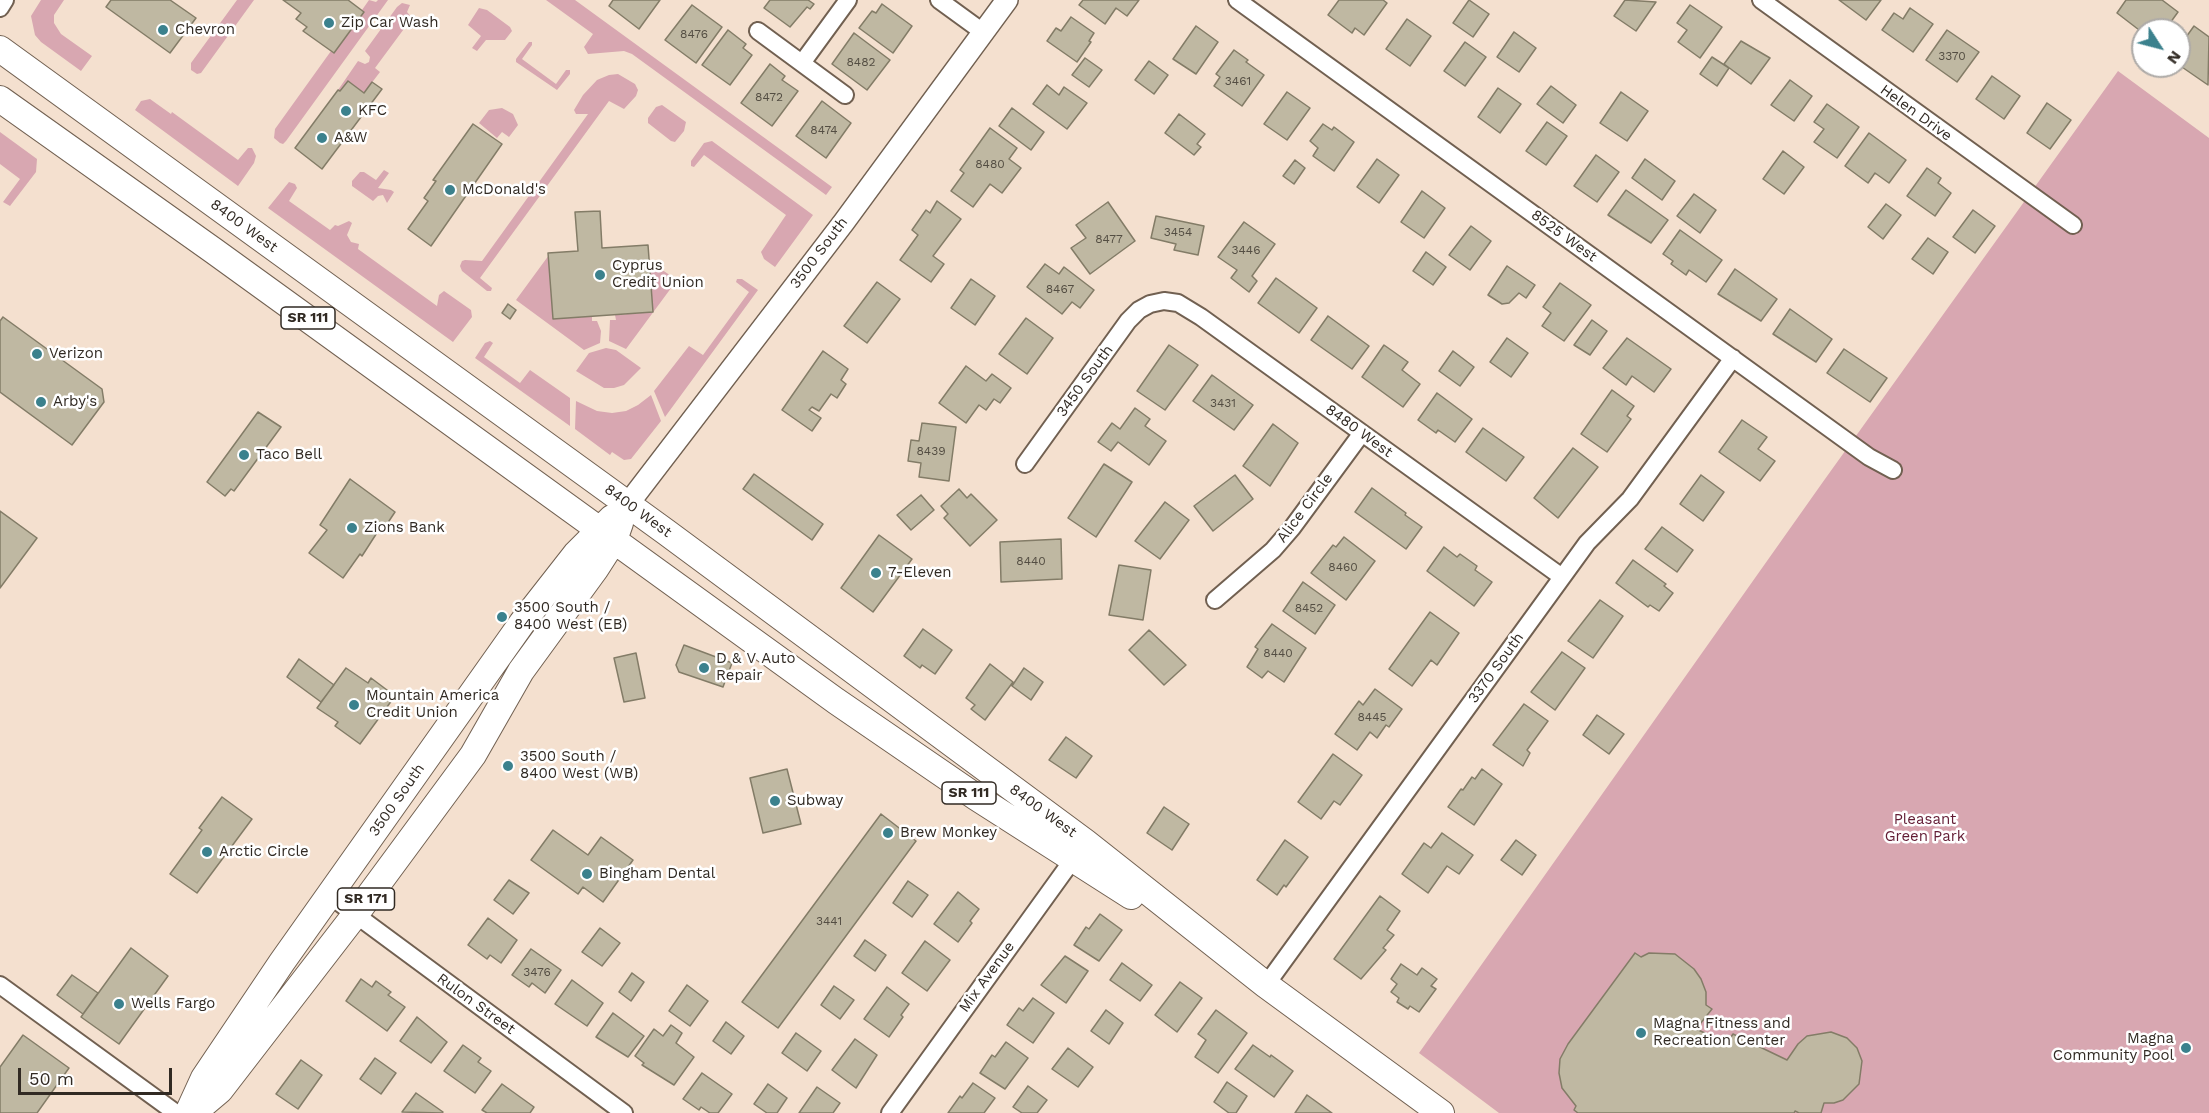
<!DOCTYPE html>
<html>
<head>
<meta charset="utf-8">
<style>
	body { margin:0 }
	#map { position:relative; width:2209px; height:1113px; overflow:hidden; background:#f4e0cf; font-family:"Work Sans",sans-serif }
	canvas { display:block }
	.north { position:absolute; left:2131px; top:18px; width:60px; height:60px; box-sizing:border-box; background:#fff; border:2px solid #adaaa7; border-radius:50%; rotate:126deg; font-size:16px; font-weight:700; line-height:24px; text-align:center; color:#312a23 }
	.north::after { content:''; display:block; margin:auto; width:21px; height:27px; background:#3b818d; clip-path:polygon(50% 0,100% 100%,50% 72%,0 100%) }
	.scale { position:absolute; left:18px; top:1068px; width:154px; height:27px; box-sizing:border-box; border:3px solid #312a23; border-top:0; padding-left:8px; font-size:18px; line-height:21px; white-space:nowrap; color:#312a23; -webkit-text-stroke:4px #fff; paint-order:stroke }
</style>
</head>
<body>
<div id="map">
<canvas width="2209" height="1113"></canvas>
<div class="north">N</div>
<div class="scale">50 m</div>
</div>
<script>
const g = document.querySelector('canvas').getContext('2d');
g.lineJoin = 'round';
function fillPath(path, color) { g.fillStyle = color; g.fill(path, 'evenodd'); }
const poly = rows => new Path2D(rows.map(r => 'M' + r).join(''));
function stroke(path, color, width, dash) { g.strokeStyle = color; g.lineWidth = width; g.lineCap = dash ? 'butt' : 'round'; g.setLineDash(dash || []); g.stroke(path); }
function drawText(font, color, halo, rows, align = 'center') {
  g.font = font + ' "Work Sans",sans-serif'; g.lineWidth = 5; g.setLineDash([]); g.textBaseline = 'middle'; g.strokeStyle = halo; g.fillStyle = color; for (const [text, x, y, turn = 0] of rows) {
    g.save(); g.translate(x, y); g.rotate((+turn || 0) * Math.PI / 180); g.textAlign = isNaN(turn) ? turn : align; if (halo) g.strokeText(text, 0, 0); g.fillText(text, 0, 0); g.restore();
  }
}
fillPath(poly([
	[41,0,64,0,54,15,54,23,61,34,92,56,81,71,41,42,35,35,31,16],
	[237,0,254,0,201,73,197,74,191,70,191,63],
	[369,0,376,2,378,0,388,0,286,141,283,144,280,143,274,138,275,129,331,51,334,53,364,12,362,10],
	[546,0,575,0,832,187,826,195,632,54,624,51,588,54,584,47,593,34],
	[402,3,410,5,407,12,412,18,375,68,380,72,364,93,348,81,340,91,338,90,358,61,365,64,369,62,370,57,365,51,397,7],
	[479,8,487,10,510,27,512,31,505,40,486,40,477,51,472,48,481,36,468,25],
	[529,42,532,42,532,45,522,59,556,84,566,70,570,70,570,74,557,90,516,62,516,59],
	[2118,71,2209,138,2209,1113,1499,1113,1419,1053,1825,479],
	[618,74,635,84,638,90,636,96,624,109,609,101,480,278,492,288,491,291,487,291,462,271,460,266,462,261,465,260,482,261,588,114,576,114,574,110,583,95,597,80,609,75],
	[150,99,171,114,172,112,238,160,248,148,252,148,256,156,254,163,238,186,135,110,141,101],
	[662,105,686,122,684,131,675,142,671,141,648,123,648,118,656,107],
	[502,108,513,114,518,125,509,137,502,132,497,138,479,123,489,110],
	[0,132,37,159,36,172,10,206,3,202,20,179,0,164],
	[712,141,813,215,775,267,764,259,761,252,786,215,704,155,694,167,691,166,691,161,704,143],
	[384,170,389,173,378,188,391,190,394,192,387,203,383,195,378,196,373,201,352,186,352,181,360,172,364,172,376,180],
	[289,182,295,184,297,188,289,201,330,230,335,225,338,226,349,221,352,223,347,235,351,242,359,244,358,249,437,306,439,295,444,291,471,310,472,317,453,342,268,208],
	[549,255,553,319,592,316,592,321,597,321,601,331,600,343,584,350,516,300],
	[649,261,677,280,626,349,609,341,610,320,616,320,615,315,653,312],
	[737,279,742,279,758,290,665,417,654,391,689,346,703,355,749,292,736,282],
	[490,341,493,343,484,357,520,383,530,370,570,398,570,426,475,358,485,343],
	[606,348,616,350,641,368,624,385,614,388,604,388,576,371,589,353],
	[651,395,661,421,631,459,624,460,612,452,610,455,575,429,576,401,597,411,612,413,626,411,638,405]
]), '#d8a7b1');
const building = poly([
	[111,0,170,0,196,18,170,53,106,7,111,0],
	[283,0,348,0,364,12,334,53,303,31,307,27,296,19,301,13,283,0],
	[613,0,660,0,639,29,609,6,613,0],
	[770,0,808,0,814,4,810,9,807,7,790,27,764,8,770,0],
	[1083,0,1139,0,1127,16,1116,8,1105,24,1079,5,1083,0],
	[1339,0,1383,0,1387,3,1364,35,1355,28,1352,33,1328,15,1339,0],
	[1469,0,1489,14,1473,37,1453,23,1469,0],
	[1625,0,1656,2,1636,31,1614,16,1625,0],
	[1839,0,1881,0,1866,20,1839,0],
	[2126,0,2162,0,2178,12,2165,30,2143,30,2143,33,2117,13,2126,0],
	[882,4,912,26,893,53,859,28,872,11,876,13,882,4],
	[692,5,722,27,696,63,665,40,692,5],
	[1690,5,1722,27,1700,58,1678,42,1687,30,1677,23,1690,5],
	[1910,8,1933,24,1913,52,1882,30,1894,13,1903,19,1910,8],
	[1071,17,1094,33,1089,41,1091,42,1077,62,1047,41,1056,28,1061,31,1071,17],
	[1407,19,1431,36,1410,66,1386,49,1407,19],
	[1196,26,1218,42,1196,74,1173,59,1196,26],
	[2194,26,2209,37,2208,85,2179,65,2179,47,2194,26],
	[728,30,746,44,743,48,752,55,730,85,702,65,728,30],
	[1947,30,1979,52,1957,82,1926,60,1947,30],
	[1514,32,1536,48,1519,72,1497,57,1514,32],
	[854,33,890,60,867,90,832,64,854,33],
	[1741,41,1770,58,1751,84,1724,64,1741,41],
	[1465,42,1486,57,1465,86,1444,71,1465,42],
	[1234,50,1248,60,1246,62,1264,75,1242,106,1214,86,1220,77,1216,74,1234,50],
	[1712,57,1729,68,1717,86,1700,74,1712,57],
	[1085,58,1102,70,1089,87,1072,75,1085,58],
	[1149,61,1168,75,1154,94,1135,80,1149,61],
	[770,64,785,76,782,80,798,91,772,126,741,103,770,64],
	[1992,76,2020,96,2004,119,1976,99,1992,76],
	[1790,80,1812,96,1794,121,1771,105,1790,80],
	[348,81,364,93,372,82,382,89,322,169,295,148,338,90,340,91,348,81],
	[1047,85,1059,95,1064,87,1087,103,1067,129,1033,104,1047,85],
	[1551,86,1576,105,1563,123,1537,104,1551,86],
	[1498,88,1521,104,1500,133,1478,117,1498,88],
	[1287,92,1310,108,1287,140,1264,124,1287,92],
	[1621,92,1648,111,1627,141,1600,123,1621,92],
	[822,101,851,123,826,158,796,136,822,101],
	[2047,103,2071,120,2050,149,2027,133,2047,103],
	[1827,104,1859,127,1837,158,1814,142,1824,129,1814,122,1827,104],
	[1012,108,1044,132,1031,150,999,126,1012,108],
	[1179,114,1205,134,1197,144,1201,147,1194,155,1165,133,1179,114],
	[1547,122,1567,136,1546,165,1526,151,1547,122],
	[473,124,502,144,431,246,408,229,428,201,424,198,436,181,433,180,473,124],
	[1323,124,1332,130,1334,127,1354,142,1334,171,1313,156,1318,148,1310,141,1323,124],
	[990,128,1017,148,1009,159,1021,168,1002,193,990,184,973,207,951,191,964,173,960,170,990,128],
	[1869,133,1906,160,1889,183,1875,173,1868,183,1845,166,1869,133],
	[1783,151,1804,167,1784,194,1763,179,1783,151],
	[1596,155,1619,172,1597,202,1574,186,1596,155],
	[1377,159,1399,175,1379,203,1357,187,1377,159],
	[1645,159,1675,181,1662,200,1632,178,1645,159],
	[1295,160,1305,168,1294,184,1283,176,1295,160],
	[1927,168,1941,178,1938,183,1951,193,1935,216,1907,196,1927,168],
	[1626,190,1668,220,1651,243,1608,215,1626,190],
	[1422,191,1445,208,1424,238,1401,222,1422,191],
	[1694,194,1716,210,1700,233,1677,216,1694,194],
	[937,201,961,219,933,256,944,264,931,282,900,260,918,235,912,230,926,210,930,213,937,201],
	[1108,202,1135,241,1090,274,1071,248,1086,238,1076,225,1108,202],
	[1886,204,1901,215,1883,239,1868,227,1886,204],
	[1973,210,1995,226,1975,253,1953,237,1973,210],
	[600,211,602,248,648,245,653,312,553,319,548,253,578,251,575,212,600,211],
	[1156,216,1204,226,1198,255,1174,250,1176,244,1151,238,1156,216],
	[1244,222,1275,244,1252,276,1257,281,1249,292,1231,278,1237,270,1218,257,1244,222],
	[1471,226,1491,241,1470,270,1449,255,1471,226],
	[1680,230,1722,260,1706,282,1689,270,1686,275,1671,264,1673,261,1663,254,1680,230],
	[1928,238,1948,252,1933,274,1912,259,1928,238],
	[1426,252,1446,267,1433,285,1413,271,1426,252],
	[1045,264,1059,274,1064,267,1094,290,1080,308,1072,302,1062,314,1027,287,1045,264],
	[1507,266,1535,285,1526,298,1519,293,1509,303,1502,304,1488,295,1507,266],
	[1735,269,1777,299,1761,321,1718,294,1735,269],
	[1276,278,1317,308,1299,333,1258,303,1276,278],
	[971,279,995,296,975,325,951,308,971,279],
	[877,282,900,299,867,343,844,326,877,282],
	[1560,283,1591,305,1564,341,1542,326,1551,313,1543,307,1560,283],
	[508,304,516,310,510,319,502,313,508,304],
	[1790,309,1832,339,1816,362,1773,334,1790,309],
	[1328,316,1369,346,1352,369,1311,340,1328,316],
	[3,317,102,389,104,402,72,445,0,392,0,321,3,317],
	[1026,318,1053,338,1027,374,999,354,1026,318],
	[1592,320,1607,331,1590,355,1574,345,1592,320],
	[1507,338,1528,353,1511,377,1490,362,1507,338],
	[1627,338,1671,369,1654,392,1632,376,1626,385,1603,368,1627,338],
	[1169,345,1198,365,1165,410,1137,391,1169,345],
	[1384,345,1408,362,1402,370,1420,384,1403,407,1362,377,1384,345],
	[1844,349,1887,378,1870,402,1827,373,1844,349],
	[823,351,848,369,841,380,846,384,837,398,831,394,819,411,812,407,809,410,821,418,812,431,782,410,823,351],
	[1453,351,1474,367,1460,386,1439,371,1453,351],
	[966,366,986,381,992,374,1011,388,1000,403,994,399,986,410,979,405,966,423,939,403,966,366],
	[1212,375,1253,405,1234,430,1193,401,1212,375],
	[1612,390,1634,406,1627,416,1631,419,1607,452,1581,434,1612,390],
	[1437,393,1472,419,1455,442,1438,430,1436,433,1418,420,1437,393],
	[1135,408,1150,419,1145,426,1166,441,1149,465,1118,442,1111,451,1098,442,1112,423,1120,429,1135,408],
	[258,412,281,427,234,491,231,489,225,496,207,482,258,412],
	[1742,420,1767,437,1758,449,1775,461,1760,481,1719,452,1742,420],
	[922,423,956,427,949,481,919,477,921,463,908,461,911,440,919,441,922,423],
	[1273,424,1298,443,1270,486,1243,466,1273,424],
	[1483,428,1524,457,1506,481,1466,452,1483,428],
	[1573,448,1598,467,1558,518,1534,498,1573,448],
	[1104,464,1132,482,1096,537,1068,518,1104,464],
	[754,474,823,524,812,540,743,489,754,474],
	[1235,475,1253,499,1213,531,1194,506,1235,475],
	[1701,475,1724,492,1703,521,1680,504,1701,475],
	[350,479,395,512,385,527,382,525,362,556,360,554,343,578,309,553,327,530,320,525,350,479],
	[1372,488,1406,513,1405,515,1422,527,1406,549,1355,512,1372,488],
	[959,489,967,498,971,494,997,520,970,546,944,518,948,514,941,506,959,489],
	[921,495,934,510,911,530,897,515,921,495],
	[1165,502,1189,520,1160,559,1135,541,1165,502],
	[0,511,37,538,0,588,0,511],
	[1662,527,1693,550,1677,572,1645,549,1662,527],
	[879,535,912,559,873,612,841,588,879,535],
	[1344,537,1375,561,1346,600,1311,573,1333,545,1336,547,1344,537],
	[1061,539,1062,579,1001,582,1000,542,1061,539],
	[1444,547,1457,557,1460,554,1477,566,1475,570,1492,582,1474,606,1427,571,1444,547],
	[1633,560,1666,584,1664,586,1673,593,1659,611,1650,605,1648,607,1616,583,1633,560],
	[1119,565,1151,570,1143,620,1109,615,1119,565],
	[1303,582,1335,605,1315,634,1283,611,1303,582],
	[1600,600,1623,616,1593,658,1568,641,1600,600],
	[1430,612,1459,633,1437,665,1431,660,1412,686,1389,669,1430,612],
	[1272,624,1306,648,1284,682,1268,671,1262,678,1247,667,1258,649,1255,647,1272,624],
	[923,629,952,650,935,674,922,665,920,668,904,656,923,629],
	[1149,630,1186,665,1164,685,1129,650,1149,630],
	[684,645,732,663,723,687,679,672,676,665,684,645],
	[1562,652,1585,668,1555,710,1531,692,1562,652],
	[636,653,645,698,624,702,614,658,636,653],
	[299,659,334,685,321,702,287,677,299,659],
	[990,664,1013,682,985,720,971,709,975,705,966,698,990,664],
	[346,668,368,683,371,678,395,696,360,744,335,726,338,722,317,708,346,668],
	[1024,668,1043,682,1031,700,1012,686,1024,668],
	[1375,689,1402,709,1389,727,1386,725,1377,738,1370,732,1357,750,1335,734,1359,701,1363,705,1375,689],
	[1524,704,1548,721,1527,750,1530,753,1523,766,1493,745,1524,704],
	[1597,715,1624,734,1609,754,1583,735,1597,715],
	[1066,737,1092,756,1076,778,1049,760,1066,737],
	[1333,754,1362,775,1340,805,1334,801,1321,819,1298,802,1333,754],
	[787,769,801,824,763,833,750,778,787,769],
	[1482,769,1502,784,1474,825,1448,807,1461,789,1463,790,1472,777,1475,779,1482,769],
	[222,797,252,819,197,893,170,874,202,830,199,828,222,797],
	[1164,807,1189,824,1172,850,1147,833,1164,807],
	[881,814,916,841,778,1028,742,1002,881,814],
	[553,830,588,855,601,837,633,860,603,902,583,887,578,894,531,860,553,830],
	[1442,833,1473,855,1459,874,1447,866,1428,893,1402,874,1424,843,1431,848,1442,833],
	[1285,840,1308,857,1286,887,1284,885,1277,895,1257,880,1285,840],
	[1516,840,1536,855,1522,875,1501,860,1516,840],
	[509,880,529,893,513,914,494,900,509,880],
	[908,881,928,895,912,917,893,903,908,881],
	[958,892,979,909,970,921,972,923,958,942,934,924,958,892],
	[1380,896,1400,911,1387,930,1394,935,1383,948,1386,950,1361,979,1334,959,1380,896],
	[1100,914,1122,930,1099,961,1074,945,1086,927,1089,929,1100,914],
	[488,918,517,940,501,963,490,955,487,959,468,945,488,918],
	[600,928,620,943,602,966,582,952,600,928],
	[865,940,886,955,875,971,854,956,865,940],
	[925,941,950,960,927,991,902,973,925,941],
	[131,948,168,976,119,1044,81,1017,131,948],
	[531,949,561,970,545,993,532,983,529,987,512,975,531,949],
	[1635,953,1641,957,1649,953,1675,954,1694,969,1701,979,1706,992,1706,1005,1712,1009,1696,1029,1727,1043,1733,1034,1787,1060,1798,1044,1807,1036,1831,1032,1847,1038,1857,1048,1862,1061,1859,1084,1843,1100,1834,1103,1824,1103,1821,1113,1799,1113,1795,1111,1794,1113,1578,1113,1574,1110,1576,1106,1562,1088,1559,1073,1560,1059,1568,1044,1635,953],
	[1065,956,1088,971,1066,1003,1041,985,1065,956],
	[1122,963,1152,985,1140,1001,1110,980,1122,963],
	[1401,964,1417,975,1422,968,1437,979,1431,986,1436,989,1419,1012,1410,1006,1408,1009,1397,1002,1399,998,1391,992,1397,984,1391,979,1401,964],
	[632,973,644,982,631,1001,619,992,632,973],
	[72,975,98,993,83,1014,57,995,72,975],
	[361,979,372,987,376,981,391,992,388,995,405,1007,387,1031,346,1001,361,979],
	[572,980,603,1003,587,1026,555,1004,572,980],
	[1180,982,1202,998,1177,1032,1155,1015,1180,982],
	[687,985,708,1001,690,1026,669,1011,687,985],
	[834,986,854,1000,840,1019,821,1005,834,986],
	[887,987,909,1004,901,1015,903,1017,889,1037,864,1019,887,987],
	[1033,998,1054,1013,1033,1043,1007,1025,1019,1008,1023,1011,1033,998],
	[1106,1010,1123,1023,1109,1044,1091,1031,1106,1010],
	[1216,1010,1247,1033,1218,1073,1195,1057,1206,1040,1198,1034,1216,1010],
	[613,1013,644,1036,628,1057,596,1037,613,1013],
	[417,1017,447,1042,431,1063,400,1041,417,1017],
	[726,1022,744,1036,731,1054,713,1041,726,1022],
	[671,1025,682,1033,676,1043,694,1057,674,1085,642,1065,644,1063,635,1056,654,1029,663,1036,671,1025],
	[796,1033,821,1051,807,1071,782,1053,796,1033],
	[23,1035,69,1068,37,1113,0,1113,0,1067,23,1035],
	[855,1039,877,1055,856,1088,832,1070,855,1039],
	[1006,1042,1028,1058,1005,1089,980,1073,992,1055,995,1057,1006,1042],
	[463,1045,481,1058,478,1062,491,1071,475,1093,444,1071,463,1045],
	[1253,1045,1270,1057,1271,1055,1293,1071,1274,1097,1235,1069,1253,1045],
	[1068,1048,1093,1067,1078,1087,1052,1069,1068,1048],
	[375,1058,396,1073,381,1094,360,1079,375,1058],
	[301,1060,322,1075,298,1109,276,1094,301,1060],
	[702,1073,732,1094,718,1113,710,1113,701,1107,699,1110,683,1099,702,1073],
	[1227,1082,1247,1096,1236,1113,1229,1113,1214,1102,1227,1082],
	[973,1083,995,1098,984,1113,948,1113,960,1096,962,1098,973,1083],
	[502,1084,534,1107,530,1113,487,1113,482,1110,502,1084],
	[768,1084,787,1098,777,1113,767,1113,754,1104,768,1084],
	[1028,1086,1047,1100,1037,1113,1022,1113,1013,1107,1028,1086],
	[817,1087,840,1103,833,1113,799,1113,817,1087],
	[416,1093,443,1112,442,1113,402,1112,416,1093],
	[1307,1095,1332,1113,1295,1113,1307,1095]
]);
fillPath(building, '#bfb8a2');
stroke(building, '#837c67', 1.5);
const minor = poly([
	[939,0,983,32],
	[1237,0,1869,457,1893,470],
	[1761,0,2073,225],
	[0,8,5,0],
	[758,31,845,95],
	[802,63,848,0],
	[1025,464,1128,321,1139,310,1150,304,1164,301,1178,303,1201,317,1562,577],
	[1215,600,1273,550,1292,528,1362,433],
	[329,895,624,1113],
	[0,985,176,1113],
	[1266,985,1587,543,1630,499,1733,358],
	[890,1113,1079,851]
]);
const tertiary = poly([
	[628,504,844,222,1007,0]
]);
const primary = poly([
	[0,49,666,532,1085,842,1266,985,1441,1113],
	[0,99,214,251,836,701,976,797,1131,896],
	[188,1113,204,1078,282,962,522,623,576,554,612,518],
	[193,1113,220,1090,355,915,473,755,521,671,596,568,614,540,620,523]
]);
stroke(minor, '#716051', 20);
stroke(tertiary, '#716051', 24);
stroke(primary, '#716051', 28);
stroke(minor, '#fff', 16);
stroke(tertiary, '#fff', 21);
stroke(primary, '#fff', 26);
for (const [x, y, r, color] of [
	[329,23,6,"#3b818d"],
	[163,30,6,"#3b818d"],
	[346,111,6,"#3b818d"],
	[322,138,6,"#3b818d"],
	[450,190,6,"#3b818d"],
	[600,275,6,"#3b818d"],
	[37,354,6,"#3b818d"],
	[41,402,6,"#3b818d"],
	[244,455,6,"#3b818d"],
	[352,528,6,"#3b818d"],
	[876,573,6,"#3b818d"],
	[502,617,6,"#3b818d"],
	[704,668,6,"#3b818d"],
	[354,705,6,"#3b818d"],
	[508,766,6,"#3b818d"],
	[775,801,6,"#3b818d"],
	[888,833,6,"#3b818d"],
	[207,852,6,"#3b818d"],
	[587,874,6,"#3b818d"],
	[119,1004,6,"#3b818d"],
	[1641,1033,6,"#3b818d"],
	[2186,1048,6,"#3b818d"]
]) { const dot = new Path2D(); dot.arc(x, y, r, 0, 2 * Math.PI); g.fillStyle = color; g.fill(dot); stroke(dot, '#fff', 2); }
drawText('12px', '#544e43', null, [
	["8476",694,34],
	["3370",1952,56],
	["8482",861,62],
	["3461",1238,81],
	["8472",769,97],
	["8474",824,130],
	["8480",990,164],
	["3454",1178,232],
	["8477",1109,239],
	["3446",1246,250],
	["8467",1060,289],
	["3431",1223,403],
	["8439",931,451],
	["8440",1031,561],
	["8460",1343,567],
	["8452",1309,608],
	["8440",1278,653],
	["8445",1372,717],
	["3441",829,921],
	["3476",537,972]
]);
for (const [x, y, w] of [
	[308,318,54],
	[969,793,54],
	[366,899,57]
]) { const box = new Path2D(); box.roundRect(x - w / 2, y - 11, w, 22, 4.5); g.fillStyle = '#fff'; g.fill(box); stroke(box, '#312a23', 1.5); }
drawText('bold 14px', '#312a23', null, [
	["SR 111",308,318],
	["SR 111",969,793],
	["SR 171",366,899]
]);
drawText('15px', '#312a23', '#fff', [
	["Zip Car Wash",341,23],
	["Chevron",175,30],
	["KFC",358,111],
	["A&W",334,138],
	["McDonald's",462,190],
	["Cyprus",612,266],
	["Credit Union",612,283],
	["Verizon",49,354],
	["Arby's",53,402],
	["Taco Bell",256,455],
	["Zions Bank",364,528],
	["7-Eleven",888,573],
	["3500 South /",514,608],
	["8400 West (EB)",514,625],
	["D & V Auto",716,659],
	["Repair",716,676],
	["Mountain America",366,696],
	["Credit Union",366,713],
	["3500 South /",520,757],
	["8400 West (WB)",520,774],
	["Subway",787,801],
	["Brew Monkey",900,833],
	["Arctic Circle",219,852],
	["Bingham Dental",599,874],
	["Wells Fargo",131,1004],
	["Magna Fitness and",1653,1024],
	["Recreation Center",1653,1041],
	["Magna",2174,1039,"right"],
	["Community Pool",2174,1056,"right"]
], 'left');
drawText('15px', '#312a23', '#fff', [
	["Helen Drive",1916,113,36],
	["8400 West",244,226,36],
	["8525 West",1564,236,36],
	["3500 South",819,253,-53],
	["3450 South",1085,381,-54],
	["8480 West",1359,431,36],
	["Alice Circle",1305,508,-53],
	["8400 West",638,511,36],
	["3370 South",1496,668,-54],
	["3500 South",397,800,-55],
	["8400 West",1043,811,36],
	["Mix Avenue",987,977,-54],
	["Rulon Street",476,1004,36]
]);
drawText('15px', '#621c34', '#fff', [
	["Pleasant",1925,820],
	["Green Park",1925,837]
]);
</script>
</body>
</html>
